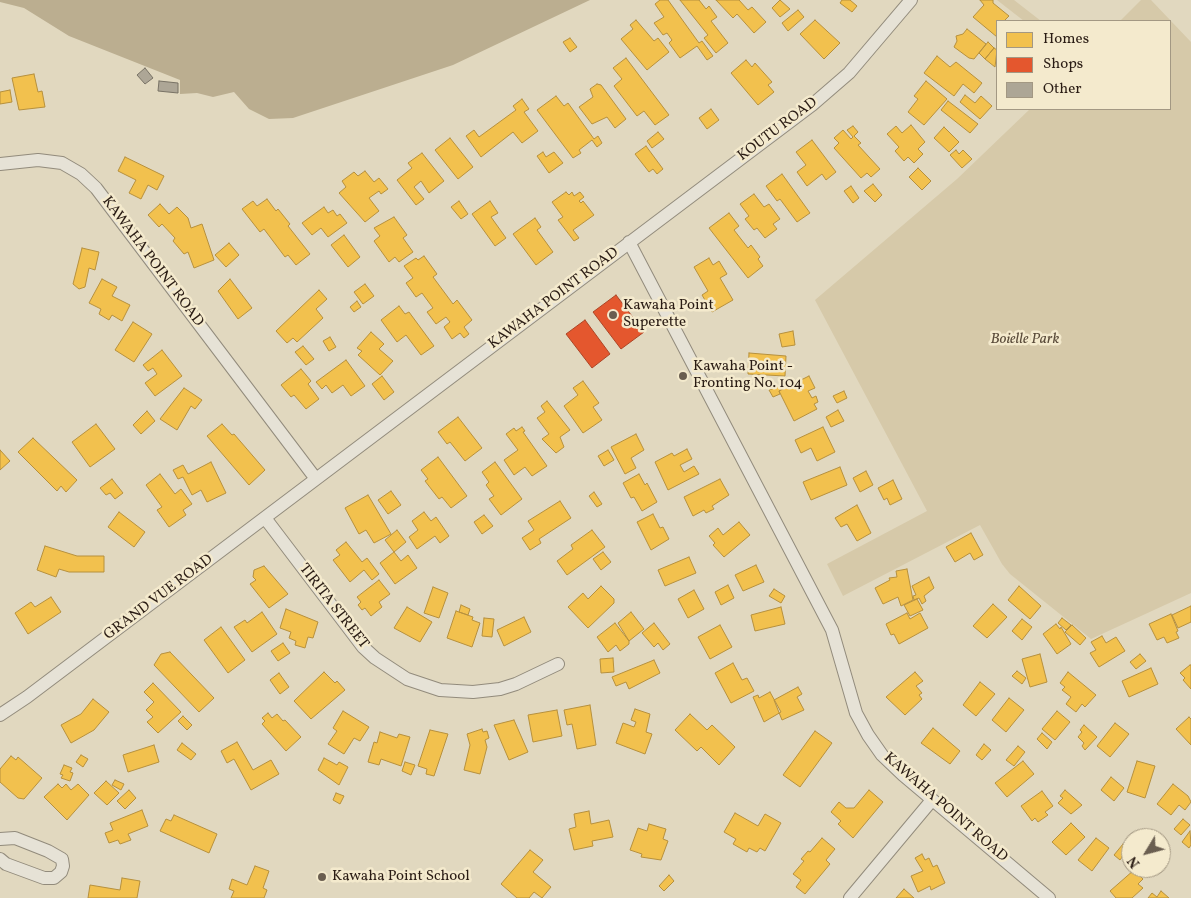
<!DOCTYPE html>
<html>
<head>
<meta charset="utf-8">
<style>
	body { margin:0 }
	#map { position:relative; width:1191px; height:898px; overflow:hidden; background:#e1d8bf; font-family:Vollkorn,serif }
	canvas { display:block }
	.legend { position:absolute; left:996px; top:20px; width:175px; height:90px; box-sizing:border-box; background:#f4eacd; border:1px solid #a39883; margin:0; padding:6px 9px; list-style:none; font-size:15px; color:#2a1c14 }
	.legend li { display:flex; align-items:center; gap:10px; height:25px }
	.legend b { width:25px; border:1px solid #a39883 }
	.north { position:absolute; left:1121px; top:828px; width:50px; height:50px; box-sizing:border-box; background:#f4eacd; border:1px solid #a39883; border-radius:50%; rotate:233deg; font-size:14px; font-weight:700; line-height:20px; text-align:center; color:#2a1c14 }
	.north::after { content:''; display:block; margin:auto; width:18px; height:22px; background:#6a5e50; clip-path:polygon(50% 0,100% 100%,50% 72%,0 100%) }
</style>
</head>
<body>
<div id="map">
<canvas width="1191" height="898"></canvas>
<ul class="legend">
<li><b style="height:14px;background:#f2c14e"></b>Homes</li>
<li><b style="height:14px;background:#e4572e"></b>Shops</li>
<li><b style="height:14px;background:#ada696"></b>Other</li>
</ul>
<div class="north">N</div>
</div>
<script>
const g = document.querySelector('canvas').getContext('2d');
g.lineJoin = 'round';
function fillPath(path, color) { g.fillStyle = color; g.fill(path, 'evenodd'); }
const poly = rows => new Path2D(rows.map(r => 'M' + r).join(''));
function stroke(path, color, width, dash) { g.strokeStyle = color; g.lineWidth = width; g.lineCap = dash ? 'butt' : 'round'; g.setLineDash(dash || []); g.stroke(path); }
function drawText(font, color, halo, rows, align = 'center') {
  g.font = font + ' Vollkorn,serif'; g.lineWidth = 5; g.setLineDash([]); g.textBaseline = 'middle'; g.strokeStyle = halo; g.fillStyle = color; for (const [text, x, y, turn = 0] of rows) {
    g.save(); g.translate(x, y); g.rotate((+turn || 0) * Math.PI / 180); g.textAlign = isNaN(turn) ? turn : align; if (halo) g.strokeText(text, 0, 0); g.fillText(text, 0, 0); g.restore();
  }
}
fillPath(poly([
	[997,0,1014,0,1041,21,1024,21],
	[1141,0,1151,0,1191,42,1191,593,1091,639,1010,574,1002,564,980,525,843,596,827,564,927,511,815,300,957,179,1030,109,1170,109,1170,21,1120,21]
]), '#d6c9a9');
fillPath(poly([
	[0,0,590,0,453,65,293,118,269,119,249,109,234,92,213,97,197,93,180,94,180,80,69,36,24,8,0,2]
]), '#bbae90');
const homes = poly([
	[660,0,668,0,699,43,702,41,713,56,707,60,697,46,680,58,669,43,672,40,667,33,663,35,654,23,664,17,655,4,660,0],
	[680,0,699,0,706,9,709,6,717,17,711,21,728,43,716,53,704,38,708,35,680,0],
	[716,0,739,0,748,10,752,7,766,22,754,33,737,14,733,18,716,0],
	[780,0,790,9,780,17,772,8,780,0],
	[842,0,850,0,857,6,852,12,840,3,842,0],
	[980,0,993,0,993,3,1009,16,1004,21,997,21,997,37,973,17,984,5,980,0],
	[798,10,804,17,788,31,782,23,798,10],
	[636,20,654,41,658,38,669,52,647,70,621,39,633,29,630,25,636,20],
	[815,20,840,43,824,59,800,34,815,20],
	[967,29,986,44,974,59,969,58,954,47,957,41,956,36,963,34,967,29],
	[570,38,577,47,570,52,563,42,570,38],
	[988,42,994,48,985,59,979,53,988,42],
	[994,48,997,50,995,67,985,59,994,48],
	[937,56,950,67,956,62,982,83,974,93,963,84,954,96,924,73,937,56],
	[626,58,669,115,655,125,644,111,637,116,614,86,622,79,613,68,626,58],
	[746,60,752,67,755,63,772,82,768,85,774,92,758,105,731,73,746,60],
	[34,74,38,92,42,91,45,107,19,110,12,78,34,74],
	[926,81,947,99,924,125,908,112,918,99,914,96,926,81],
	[597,84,601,85,626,119,615,128,607,117,592,124,579,107,593,97,590,89,597,84],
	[10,90,12,102,0,104,0,92,10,90],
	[965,95,975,103,981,96,992,106,980,119,960,102,965,95],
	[556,96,564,106,568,103,594,139,598,136,602,143,597,147,592,140,579,150,581,153,573,158,537,110,556,96],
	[522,99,529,109,524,112,538,131,522,143,513,132,481,157,466,136,474,130,479,137,516,110,513,106,522,99],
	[948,101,978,124,970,133,941,110,948,101],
	[711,109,719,120,707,129,699,118,711,109],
	[911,125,925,142,918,149,923,154,914,163,908,157,904,161,895,151,899,147,887,134,896,126,902,133,911,125],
	[853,126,858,132,854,136,861,143,858,145,880,169,871,177,867,173,861,178,834,148,839,143,834,138,843,130,851,139,853,137,847,130,853,126],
	[944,127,959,142,949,152,934,138,944,127],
	[658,132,664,139,652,148,647,141,658,132],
	[450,138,473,167,458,179,435,150,450,138],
	[812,140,836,172,826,180,822,174,807,186,797,172,806,165,796,152,812,140],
	[646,146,663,169,657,174,653,169,649,172,635,154,646,146],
	[956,150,959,154,963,150,972,159,962,168,950,155,956,150],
	[543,152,546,157,554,152,563,163,549,173,537,156,543,152],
	[422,153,444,181,429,193,421,181,414,187,424,199,416,205,397,180,412,168,408,163,422,153],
	[125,157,164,176,157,190,148,185,141,199,129,193,136,180,118,171,125,157],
	[918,168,931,181,922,190,909,177,918,168],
	[365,171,374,182,379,178,388,189,381,194,379,191,369,198,379,211,365,222,339,193,346,187,342,181,354,172,358,176,365,171],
	[782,174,810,213,797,222,780,199,777,201,766,186,782,174],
	[873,184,882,195,875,202,864,191,873,184],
	[851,186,859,198,853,203,844,191,851,186],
	[566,192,569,195,572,192,574,196,580,192,584,197,579,201,581,203,583,201,594,215,573,230,579,238,574,241,558,220,563,217,552,202,566,192],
	[754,194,764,207,769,204,780,219,773,224,777,229,765,238,757,228,754,230,745,219,749,216,740,204,754,194],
	[267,199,276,211,278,209,290,224,288,226,310,254,296,265,288,255,285,257,264,229,260,232,242,209,253,201,257,206,267,199],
	[459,201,468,214,461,219,451,207,459,201],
	[490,201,498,213,491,217,506,238,495,246,472,214,490,201],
	[160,204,169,214,177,207,188,218,191,228,202,224,214,260,194,268,188,252,184,254,173,241,175,238,162,224,159,227,148,215,160,204],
	[324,207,328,213,333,210,337,216,340,214,347,223,328,237,321,228,312,235,302,223,324,207],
	[729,213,739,226,734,230,748,248,751,245,760,257,758,259,763,266,748,278,709,228,729,213],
	[394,217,407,235,403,238,413,252,399,262,395,257,389,262,374,241,380,236,374,228,394,217],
	[535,218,541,227,537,230,553,252,536,265,513,234,535,218],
	[344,235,360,257,348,267,331,245,344,235],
	[229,243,239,255,226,267,215,255,229,243],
	[82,248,99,252,95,270,89,268,85,287,79,289,73,284,82,248],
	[424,256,437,274,433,277,453,304,457,300,472,320,464,327,469,334,464,338,460,333,452,339,444,327,450,322,446,317,436,324,427,312,433,308,422,293,416,297,406,283,413,278,404,266,416,258,418,260,424,256],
	[709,258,713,265,719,261,727,274,720,278,733,300,712,312,702,295,708,291,694,267,709,258],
	[102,279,117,287,112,296,130,305,122,321,112,315,109,320,99,314,101,309,89,303,102,279],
	[230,279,252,308,238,319,218,291,230,279],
	[365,284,374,296,363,304,354,292,365,284],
	[319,290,327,299,316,309,323,318,297,342,293,338,287,343,276,331,319,290],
	[357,301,361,307,354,312,350,307,357,301],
	[399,306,405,314,409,312,434,346,421,355,406,335,397,342,381,320,399,306],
	[133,322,152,334,134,362,115,350,133,322],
	[793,331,795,345,782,347,779,334,793,331],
	[371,332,384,344,379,349,393,361,380,375,358,355,362,351,357,348,371,332],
	[330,337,336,347,329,351,323,341,330,337],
	[303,346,314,359,306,365,295,352,303,346],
	[162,350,182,376,155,396,145,383,157,374,153,368,148,371,143,365,162,350],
	[749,353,786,356,785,376,748,374,749,353],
	[346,360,365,386,351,396,343,385,332,393,326,385,322,389,316,382,346,360],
	[301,369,311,381,308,384,319,399,306,409,294,395,291,397,281,385,301,369],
	[382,376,394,392,384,400,372,384,382,376],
	[809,376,815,388,808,391,812,398,816,396,818,402,814,404,817,409,794,421,779,391,809,376],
	[583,381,599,403,593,407,602,420,583,433,564,406,578,395,573,388,583,381],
	[781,386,782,389,779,391,780,394,773,397,769,390,781,386],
	[184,388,202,400,195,409,191,406,177,430,160,419,184,388],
	[844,391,847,398,837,403,833,396,844,391],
	[547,401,570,430,560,437,564,447,556,453,542,439,549,434,537,418,545,412,541,406,547,401],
	[838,410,844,421,831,427,826,417,838,410],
	[147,411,155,421,141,434,133,425,147,411],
	[458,417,482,448,465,461,450,442,447,444,438,432,458,417],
	[96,424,115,449,90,467,72,442,96,424],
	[222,424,232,435,234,434,265,470,249,485,207,436,222,424],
	[522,427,525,431,523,432,547,466,532,476,525,467,514,475,504,460,518,450,506,434,514,428,516,431,522,427],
	[823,427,835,452,817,461,811,448,801,453,795,440,823,427],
	[636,434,644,450,631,458,636,468,625,474,611,447,636,434],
	[33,438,77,480,66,492,61,486,57,491,18,452,33,438],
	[687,449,692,459,680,465,684,472,694,466,699,474,668,490,655,462,672,453,674,456,687,449],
	[0,450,10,461,0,470,0,450],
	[608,450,614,460,604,466,598,456,608,450],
	[438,457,467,496,451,508,442,497,439,499,425,481,428,479,421,470,438,457],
	[211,462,226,493,207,502,201,490,192,495,183,477,178,479,173,470,183,465,188,474,211,462],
	[495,462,522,499,501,515,489,499,494,496,486,485,489,482,482,472,495,462],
	[840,467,847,485,811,500,803,482,840,467],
	[866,471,873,485,860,492,853,478,866,471],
	[160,474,175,494,181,489,192,504,183,510,186,515,169,527,157,510,162,507,146,485,160,474],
	[639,474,645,485,647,483,657,502,642,511,634,497,631,498,623,483,639,474],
	[112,479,123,493,115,499,110,493,106,495,100,488,112,479],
	[720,479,729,495,712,506,714,509,706,513,704,510,693,516,684,497,720,479],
	[893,480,902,499,890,505,887,498,884,500,878,488,893,480],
	[391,491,401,505,388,514,378,500,391,491],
	[594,492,602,504,597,507,589,496,594,492],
	[368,495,391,534,374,543,366,530,359,534,345,508,368,495],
	[560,501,571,518,539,539,541,543,530,550,522,538,534,530,528,521,560,501],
	[857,505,871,533,857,541,847,524,841,527,835,518,857,505],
	[119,512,145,532,134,547,108,527,119,512],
	[424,512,431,521,436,517,449,536,440,543,435,536,417,549,409,537,418,530,412,521,424,512],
	[653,514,660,528,663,527,669,539,651,550,637,522,653,514],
	[484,515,493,526,482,534,474,522,484,515],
	[739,522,750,535,724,557,713,545,715,543,709,536,718,528,723,535,739,522],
	[397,530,406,542,394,552,385,540,397,530],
	[592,530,605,547,567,575,557,561,573,549,571,545,592,530],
	[971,533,983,555,974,560,970,553,955,562,946,547,971,533],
	[346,542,362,562,367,558,379,574,372,580,364,570,350,582,333,560,340,555,336,550,346,542],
	[45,546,77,556,104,556,104,572,69,572,59,569,56,577,37,570,45,546],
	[394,552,401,561,408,555,417,568,395,584,380,563,394,552],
	[603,552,611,562,601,570,593,559,603,552],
	[689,557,696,573,665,586,658,570,689,557],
	[756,565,764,582,743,591,735,575,756,565],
	[264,566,288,594,269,608,250,584,256,580,253,577,254,570,264,566],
	[907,569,913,600,901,606,898,597,883,604,875,588,890,580,889,578,897,577,896,571,907,569],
	[929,577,934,588,924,596,926,601,922,604,919,598,914,600,913,596,916,595,912,586,929,577],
	[379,580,390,594,379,602,382,607,371,616,365,608,362,610,358,605,361,602,357,597,379,580],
	[728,585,734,598,721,605,715,592,728,585],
	[601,586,614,599,614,603,588,628,568,607,583,593,588,599,601,586],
	[1019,586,1041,606,1030,619,1008,600,1019,586],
	[433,587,448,593,439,618,424,613,433,587],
	[774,589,785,596,781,603,769,596,774,589],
	[694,590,704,609,688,618,678,599,694,590],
	[51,597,61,612,28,634,15,613,31,602,35,607,51,597],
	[917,599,923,610,910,616,904,605,917,599],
	[993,604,1007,617,987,638,973,626,993,604],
	[461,605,470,609,468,615,459,612,461,605],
	[1191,606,1191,622,1178,628,1172,615,1191,606],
	[407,607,432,622,420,642,394,628,407,607],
	[781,607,785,624,755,631,751,615,781,607],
	[286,609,318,622,313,638,308,637,305,648,295,645,296,641,289,638,291,632,280,628,286,609],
	[456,611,473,617,472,620,480,623,472,647,447,638,456,611],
	[262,612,277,634,252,652,234,627,245,620,247,623,262,612],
	[631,612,644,629,629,641,618,623,631,612],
	[907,613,910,619,920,613,928,628,899,644,894,634,891,635,886,624,907,613],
	[1171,614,1178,631,1176,632,1179,638,1167,643,1164,637,1157,640,1149,624,1171,614],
	[524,617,531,632,504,646,497,630,524,617],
	[484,618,494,619,492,637,482,636,484,618],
	[1062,618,1071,625,1066,630,1058,623,1062,618],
	[1022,619,1032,627,1022,640,1012,631,1022,619],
	[615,623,629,641,629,644,620,651,616,645,608,652,597,637,615,623],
	[654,623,670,644,663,650,658,643,654,647,642,633,654,623],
	[1056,624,1060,629,1061,627,1071,644,1057,654,1043,634,1056,624],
	[720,625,732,647,710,659,698,637,720,625],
	[1072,625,1086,638,1080,645,1065,632,1072,625],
	[221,627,245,660,228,673,204,640,221,627],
	[1102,636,1106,643,1116,637,1125,651,1099,667,1090,653,1096,650,1091,642,1102,636],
	[283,643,290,653,278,661,271,651,283,643],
	[170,652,214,698,199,712,154,665,161,654,170,652],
	[1040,654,1047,682,1030,687,1022,659,1040,654],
	[1140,654,1146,661,1136,669,1130,662,1140,654],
	[613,658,614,672,601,673,600,659,613,658],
	[654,660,660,673,629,689,626,682,616,686,612,677,654,660],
	[733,663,742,680,747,678,754,691,731,703,715,673,733,663],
	[1190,665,1191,665,1191,689,1183,680,1185,678,1180,673,1190,665],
	[1151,668,1158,684,1129,697,1122,681,1151,668],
	[1017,671,1026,678,1022,684,1012,676,1017,671],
	[324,672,335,683,337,681,345,690,311,719,294,701,324,672],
	[915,672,923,681,916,686,922,693,919,695,922,699,905,715,886,697,915,672],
	[1068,672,1096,695,1085,707,1082,704,1076,712,1066,704,1071,697,1062,690,1065,687,1060,683,1068,672],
	[279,673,289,687,280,694,270,680,279,673],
	[980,682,995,694,976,716,963,705,980,682],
	[153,683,181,712,158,733,147,722,153,717,146,710,154,702,144,692,153,683],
	[798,687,802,694,797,697,804,710,782,720,774,700,798,687],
	[770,692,781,712,764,722,753,697,758,695,759,698,770,692],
	[1009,698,1024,710,1006,732,992,720,1009,698],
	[93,699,109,712,94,730,71,743,61,725,81,714,93,699],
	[590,705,596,745,577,749,572,724,567,725,564,710,590,705],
	[635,709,650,714,646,732,652,734,645,754,616,743,623,723,634,727,636,722,631,720,635,709],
	[557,710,562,736,533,742,528,715,557,710],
	[343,711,369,727,360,741,354,738,344,754,328,744,337,731,333,728,343,711],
	[1057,711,1070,722,1055,740,1042,729,1057,711],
	[268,713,272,718,277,714,283,721,285,720,301,737,286,751,262,724,265,721,262,718,268,713],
	[690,714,707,730,712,725,735,747,719,765,701,747,697,751,675,730,690,714],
	[183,716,192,725,187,730,178,721,183,716],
	[1189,717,1191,719,1191,745,1176,729,1189,717],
	[514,720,528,752,509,760,494,725,514,720],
	[1115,723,1129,734,1110,757,1097,746,1115,723],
	[1084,725,1097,737,1085,750,1082,746,1084,743,1078,737,1082,732,1080,730,1084,725],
	[933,728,960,751,950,764,921,743,933,728],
	[482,729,483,732,487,731,489,738,485,740,487,747,480,774,464,770,470,745,467,734,482,729],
	[430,730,448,734,434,776,426,774,427,769,418,766,430,730],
	[815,731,832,743,800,787,783,775,815,731],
	[380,732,397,738,399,734,410,737,401,766,381,759,379,765,368,762,374,742,377,743,380,732],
	[1042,733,1052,742,1047,749,1037,739,1042,733],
	[237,742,253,770,271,760,279,774,251,790,234,759,227,763,221,751,237,742],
	[182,743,196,754,191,760,177,750,182,743],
	[984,744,991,750,982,760,976,755,984,744],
	[154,745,159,762,128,772,123,755,154,745],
	[1018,746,1025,752,1014,766,1006,760,1018,746],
	[81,755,88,759,83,767,76,762,81,755],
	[11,756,16,760,18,757,42,778,24,799,18,798,0,782,0,769,11,756],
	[324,758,337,765,339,762,348,767,339,785,318,770,324,758],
	[1023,761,1034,774,1007,797,995,783,1023,761],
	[1137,761,1155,766,1145,798,1127,792,1137,761],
	[405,762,415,765,411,775,402,771,405,762],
	[64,765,72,768,70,772,73,773,70,781,61,778,63,775,60,774,64,765],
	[1111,777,1124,788,1114,801,1101,790,1111,777],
	[115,780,124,784,121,790,112,785,115,780],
	[106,781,119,793,107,805,94,793,106,781],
	[58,784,62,788,66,784,71,790,78,784,89,795,67,820,44,797,58,784],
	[1173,784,1188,796,1191,802,1185,810,1179,805,1171,815,1157,804,1173,784],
	[129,790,136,798,125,809,117,801,129,790],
	[869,790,883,802,853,838,838,824,841,821,831,812,839,802,846,808,854,808,869,790],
	[1065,790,1082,805,1071,814,1058,803,1063,798,1060,796,1065,790],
	[1042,791,1053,806,1045,812,1048,815,1038,822,1035,818,1032,821,1021,806,1042,791],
	[336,793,344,796,340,804,333,800,336,793],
	[142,810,148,826,128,834,131,840,120,844,118,840,109,843,105,833,113,830,110,823,142,810],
	[589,811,591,824,609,820,613,837,592,841,593,846,574,850,569,829,576,827,574,814,589,811],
	[735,813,758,826,765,814,781,823,765,851,760,848,757,852,749,848,747,852,733,844,736,839,724,832,735,813],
	[174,815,217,834,209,853,160,831,166,819,171,821,174,815],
	[1183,819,1190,825,1181,835,1174,829,1183,819],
	[1071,823,1085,837,1066,855,1052,842,1071,823],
	[649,824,666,829,663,839,668,841,661,860,641,857,642,854,630,850,638,828,647,831,649,824],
	[1190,831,1191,845,1189,848,1182,842,1190,831],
	[822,838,835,849,826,860,830,864,805,894,796,887,801,880,793,874,804,861,801,859,808,851,810,852,822,838],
	[1096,838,1109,848,1092,871,1078,860,1096,838],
	[1123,844,1128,849,1120,860,1114,855,1123,844],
	[530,850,543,860,533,872,551,887,542,898,534,892,529,898,517,898,501,884,530,850],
	[1131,852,1131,868,1123,861,1131,852],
	[922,854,925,860,929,858,933,867,937,865,945,883,931,890,930,886,918,892,911,876,923,871,915,858,922,854],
	[255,866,269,871,263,888,267,890,264,898,231,898,234,891,229,889,232,879,247,885,255,866],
	[1134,870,1143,879,1138,884,1143,888,1132,898,1116,898,1110,891,1134,870],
	[669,875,674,881,664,891,659,886,669,875],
	[122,878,140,881,137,898,88,898,90,885,120,890,122,878],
	[904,889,914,898,896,898,904,889],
	[1161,891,1169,898,1148,898,1152,893,1157,897,1161,891]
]);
fillPath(homes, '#f2c14e');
stroke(homes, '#b6903d', 1);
const shops = poly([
	[616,295,644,332,621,349,593,312,616,295],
	[585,320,610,354,592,368,566,334,585,320]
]);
fillPath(shops, '#e4572e');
stroke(shops, '#ac4526', 1);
const building = poly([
	[145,68,153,78,145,84,137,75,145,68],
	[159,81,178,83,178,93,158,91,159,81]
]);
fillPath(building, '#ada696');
stroke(building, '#787265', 1);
const minor = poly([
	[0,164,38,160,62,163,81,174,96,188,316,479],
	[629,242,832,630,856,713,868,735,882,755,903,775,1049,898],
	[265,518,363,647,375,658,407,679,440,690,473,692,500,689,516,684,558,664],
	[0,715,27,697,812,105,849,73,911,0],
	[0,839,15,838,48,851,62,859,63,866,61,872,54,878,44,878,6,864,0,859],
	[850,898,932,800]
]);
stroke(minor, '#928b7c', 14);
stroke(minor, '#e6e2d6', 12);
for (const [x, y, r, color] of [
	[613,315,5,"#6a5e50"],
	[683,376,5,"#6a5e50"],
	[322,877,5,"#6a5e50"]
]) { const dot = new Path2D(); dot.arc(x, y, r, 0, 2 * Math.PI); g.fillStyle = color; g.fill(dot); stroke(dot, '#f4eacd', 2); }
drawText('15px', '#2a1c14', '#f4eacd', [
	["KOUTU ROAD",778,130,-37],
	["KAWAHA POINT ROAD",152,262,53],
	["KAWAHA POINT ROAD",554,299,-37],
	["GRAND VUE ROAD",159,598,-37],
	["TIRITA STREET",333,607,52],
	["KAWAHA POINT ROAD",945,808,41]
]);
drawText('15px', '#2a1c14', '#f4eacd', [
	["Kawaha Point",623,306],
	["Superette",623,323],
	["Kawaha Point -",693,367],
	["Fronting No. 104",693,384],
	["Kawaha Point School",332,877]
], 'left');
drawText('italic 15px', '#5b4c3b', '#f4eacd', [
	["Boielle Park",1025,340]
]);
</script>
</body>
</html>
